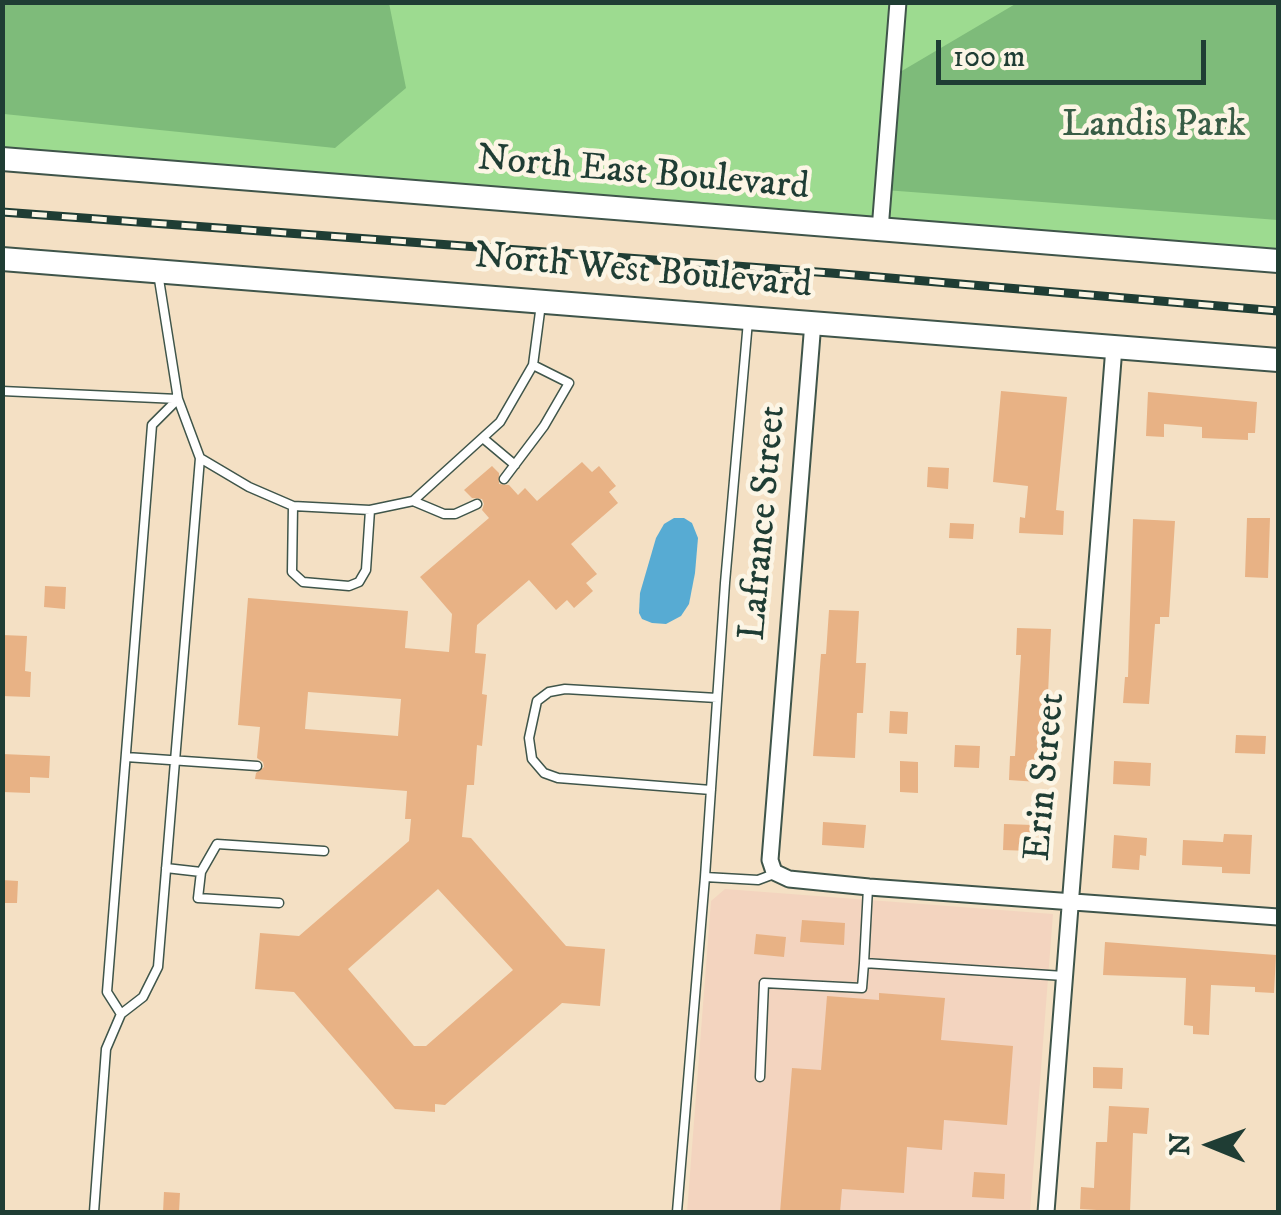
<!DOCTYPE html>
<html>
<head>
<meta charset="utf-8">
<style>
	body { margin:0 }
	#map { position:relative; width:1281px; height:1215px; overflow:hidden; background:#f4e0c4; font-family:"IM FELL DW Pica",serif }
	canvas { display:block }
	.frame { position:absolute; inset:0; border:5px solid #1f3d34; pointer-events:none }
	.north { position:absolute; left:1161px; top:1095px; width:100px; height:100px; -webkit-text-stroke:8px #fcf5e5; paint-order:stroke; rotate:271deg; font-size:28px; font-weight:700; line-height:40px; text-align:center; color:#1f3d34 }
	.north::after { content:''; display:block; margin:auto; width:35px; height:45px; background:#1f3d34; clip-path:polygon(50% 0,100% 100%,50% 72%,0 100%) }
	.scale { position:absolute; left:936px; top:40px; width:270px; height:45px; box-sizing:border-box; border:5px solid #1f3d34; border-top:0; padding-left:12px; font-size:30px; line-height:35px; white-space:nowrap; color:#1f3d34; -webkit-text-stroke:8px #fcf5e5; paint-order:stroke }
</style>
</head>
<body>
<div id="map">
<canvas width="1281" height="1215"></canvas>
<div class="frame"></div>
<div class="north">N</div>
<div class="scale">100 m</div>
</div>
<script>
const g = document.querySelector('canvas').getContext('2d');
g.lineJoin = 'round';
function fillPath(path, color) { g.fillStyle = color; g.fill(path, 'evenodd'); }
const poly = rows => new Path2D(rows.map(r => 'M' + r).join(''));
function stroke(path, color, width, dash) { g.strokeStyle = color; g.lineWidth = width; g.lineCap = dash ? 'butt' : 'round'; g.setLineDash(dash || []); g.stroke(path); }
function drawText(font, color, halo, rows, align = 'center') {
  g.font = font + ' "IM FELL DW Pica",serif'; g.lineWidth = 9; g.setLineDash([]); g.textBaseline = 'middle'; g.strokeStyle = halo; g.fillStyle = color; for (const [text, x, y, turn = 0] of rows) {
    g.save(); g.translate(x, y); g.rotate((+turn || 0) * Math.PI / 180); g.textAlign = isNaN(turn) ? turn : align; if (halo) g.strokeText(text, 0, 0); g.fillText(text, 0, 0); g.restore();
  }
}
fillPath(poly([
	[725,889,1053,914,1030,1212,687,1212,711,901]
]), '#f3d4bf');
fillPath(poly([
	[2,3,1278,3,1278,261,3,159]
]), '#9ddb90');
fillPath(poly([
	[2,3,389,3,406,88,335,148,4,114],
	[1017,3,1278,3,1278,220,885,190,895,75]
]), '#7ebb7a');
fillPath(poly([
	[674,518,684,518,692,523,698,538,695,573,689,604,681,616,666,624,652,623,642,619,639,613,640,593,656,538,664,524]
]), '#57abd3');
fillPath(poly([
	[1001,391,1067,397,1056,510,1064,511,1063,535,1019,533,1020,517,1025,518,1028,486,993,482],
	[1148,392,1257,402,1255,433,1248,433,1248,440,1202,438,1202,427,1164,424,1164,437,1146,436],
	[582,462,592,472,599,466,616,486,609,492,618,503,571,544,597,574,586,583,593,591,574,608,567,600,556,610,529,580,477,625,475,653,486,654,482,694,487,695,482,746,477,745,474,785,467,785,462,837,471,838,566,946,605,949,600,1006,562,1003,445,1105,435,1104,435,1112,395,1109,294,992,255,989,260,933,299,936,409,841,411,819,405,819,407,791,255,779,256,773,264,767,263,762,257,758,260,727,238,725,248,598,408,611,405,648,449,652,452,614,420,577,489,518,482,510,484,504,482,499,472,498,464,490,492,466,499,473,499,484,509,485,518,495,525,488,537,501],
	[308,692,401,699,398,736,305,729],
	[438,889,513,970,426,1046,414,1046,348,969],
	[928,467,949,468,948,489,927,487],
	[1247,518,1270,518,1268,578,1245,577],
	[1133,519,1175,521,1169,617,1160,617,1160,624,1155,624,1149,704,1123,703,1125,677,1128,677],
	[950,523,974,524,973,539,949,538],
	[45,586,66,587,65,609,44,607],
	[829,610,859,611,856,663,866,663,863,713,857,713,855,758,813,756,821,654,826,654],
	[1017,628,1051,629,1046,737,1041,737,1038,782,1009,780,1010,756,1015,756,1021,655,1016,655],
	[2,635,27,636,25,671,31,672,30,697,2,696],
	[890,711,908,712,907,734,889,733],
	[1236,735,1266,736,1265,754,1235,753],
	[955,745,980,746,979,768,954,767],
	[2,754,50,756,49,778,30,777,30,793,2,792],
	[900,761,918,762,918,793,900,792],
	[1114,761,1151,763,1150,786,1113,784],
	[823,822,866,825,864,848,822,845],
	[1004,824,1033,825,1031,851,1003,850],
	[1224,834,1252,835,1250,874,1222,873,1222,867,1182,865,1183,840,1223,842],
	[1114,835,1147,838,1146,856,1140,855,1139,870,1112,868],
	[2,880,18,881,17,903,2,903],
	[802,920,845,923,844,945,800,942],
	[756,934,786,937,784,957,754,954],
	[1105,942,1276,955,1274,993,1255,992,1255,987,1211,985,1209,1035,1193,1034,1193,1026,1184,1025,1186,978,1103,975],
	[879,993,945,998,941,1040,1013,1046,1007,1125,944,1120,942,1150,907,1147,904,1193,842,1189,840,1212,780,1212,792,1068,821,1070,827,996,879,1000],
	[1093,1067,1123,1068,1122,1089,1093,1088],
	[1109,1106,1149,1108,1147,1134,1133,1133,1130,1212,1080,1209,1081,1187,1094,1188,1096,1142,1107,1142],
	[974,1172,1005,1174,1004,1199,972,1197],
	[164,1192,180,1193,179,1212,163,1212]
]), '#e8b285');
const service = poly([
	[158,273,178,399,200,458,249,487,293,506,370,510,413,501,500,422,533,365,541,304],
	[2,391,178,399],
	[484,439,515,465],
	[504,479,544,426,569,383,533,365],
	[413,501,444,514,455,514,477,504],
	[293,506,292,572,303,582,349,586,359,582,366,570,370,510],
	[126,757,257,766],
	[711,790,558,778,544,773,532,759,529,738,537,701,549,692,565,689,717,698],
	[166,868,201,872,217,844,324,851],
	[201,872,198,898,279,903],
	[705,877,758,880,774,874],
	[864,963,868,888],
	[121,1014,143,997,158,967,200,458],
	[760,1077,764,983,862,988,864,963,1064,976],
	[94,1212,106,1049,121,1014,107,992,152,425,178,399],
	[677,1212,705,877,725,583,748,321]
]);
const minor = poly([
	[880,230,898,2],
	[813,322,770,860,774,872,789,879,869,887,1278,917],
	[1046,1212,1114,347]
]);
const secondary = poly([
	[2,159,1278,261],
	[2,259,1278,360]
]);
stroke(service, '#3f554a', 11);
stroke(minor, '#3f554a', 19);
stroke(secondary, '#3f554a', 26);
stroke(service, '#fff', 8);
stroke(minor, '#fff', 15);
stroke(secondary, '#fff', 22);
const rail = poly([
	[2,212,831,273,1278,311]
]);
stroke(rail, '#1f3d34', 9);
stroke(rail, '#fcf5e5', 5, [15]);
drawText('38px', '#385d46', '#fcf5e5', [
	["Landis Park",1154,127]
]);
drawText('38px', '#1f3d34', '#fcf5e5', [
	["North East Boulevard",643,175,5],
	["North West Boulevard",643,273,5],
	["Lafrance Street",765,523,-85],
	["Erin Street",1047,777,-85]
]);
</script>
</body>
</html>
